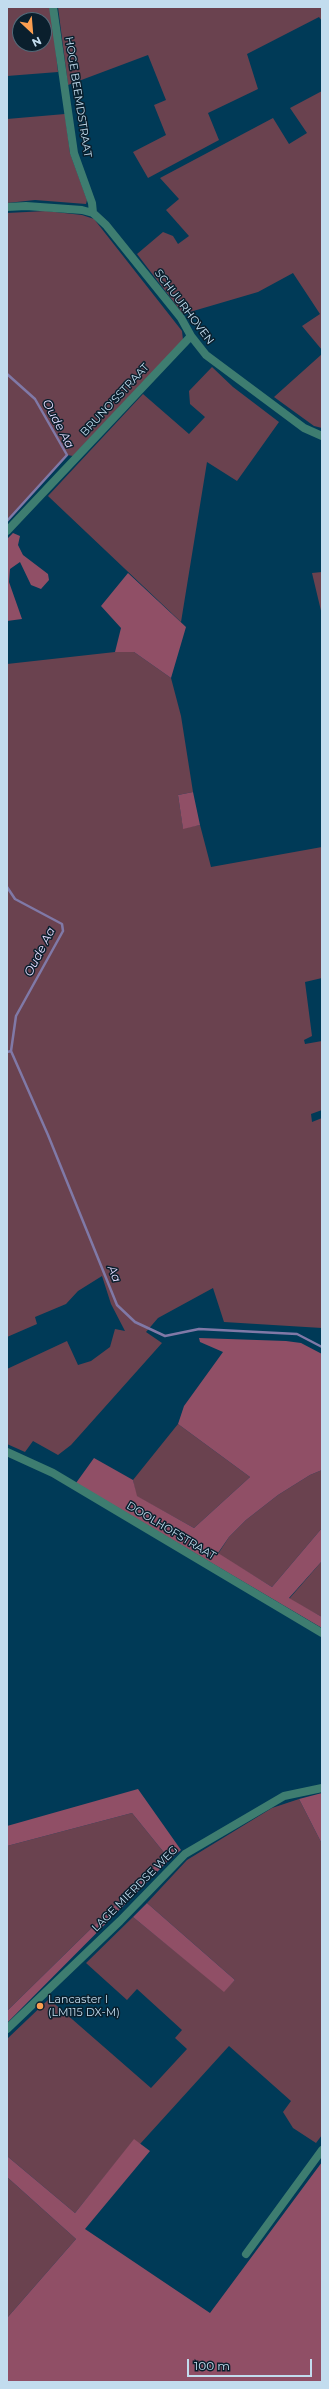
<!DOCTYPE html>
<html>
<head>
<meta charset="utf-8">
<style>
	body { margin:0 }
	#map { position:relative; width:329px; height:2389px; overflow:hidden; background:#003a57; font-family:Montserrat,sans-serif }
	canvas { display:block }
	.frame { position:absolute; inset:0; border:8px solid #c2dcee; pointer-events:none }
	.north { position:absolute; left:12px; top:12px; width:40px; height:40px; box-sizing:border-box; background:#0a1f2d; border:1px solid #546b7a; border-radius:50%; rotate:154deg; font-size:11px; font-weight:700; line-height:16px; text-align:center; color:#c2dcee }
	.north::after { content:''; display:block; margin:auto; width:14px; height:18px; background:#fb9e50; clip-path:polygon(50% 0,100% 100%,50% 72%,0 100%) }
	.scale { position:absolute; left:187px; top:2359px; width:125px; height:18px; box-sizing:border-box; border:2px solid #c2dcee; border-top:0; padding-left:5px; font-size:12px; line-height:14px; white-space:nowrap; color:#c2dcee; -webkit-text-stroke:3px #0a1f2d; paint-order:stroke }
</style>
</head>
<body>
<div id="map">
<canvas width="329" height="2389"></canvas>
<div class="frame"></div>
<div class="north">N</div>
<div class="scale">100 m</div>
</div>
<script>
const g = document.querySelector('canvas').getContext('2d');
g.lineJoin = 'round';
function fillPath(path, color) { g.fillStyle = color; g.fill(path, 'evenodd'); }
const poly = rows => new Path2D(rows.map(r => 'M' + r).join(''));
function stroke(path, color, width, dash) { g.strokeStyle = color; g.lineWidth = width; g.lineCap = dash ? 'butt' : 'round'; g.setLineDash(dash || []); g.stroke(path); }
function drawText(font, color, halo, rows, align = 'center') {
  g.font = font + ' Montserrat,sans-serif'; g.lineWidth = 3; g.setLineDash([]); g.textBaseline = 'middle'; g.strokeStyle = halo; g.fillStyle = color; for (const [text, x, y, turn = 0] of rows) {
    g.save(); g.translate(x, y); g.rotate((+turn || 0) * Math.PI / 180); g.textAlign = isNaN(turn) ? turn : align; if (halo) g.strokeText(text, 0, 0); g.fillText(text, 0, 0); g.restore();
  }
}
fillPath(poly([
	[7,7,51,7,58,72,7,76],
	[20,20,44,20,44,44,20,44],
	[58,7,322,7,322,21,319,17,247,54,258,89,208,113,219,140,148,178,133,152,166,135,154,105,166,100,148,55,68,85],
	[322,91,322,350,302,326,320,314,293,273,258,292,183,314,137,254,163,232,173,236,178,244,189,236,166,210,179,199,160,178,273,118,289,144,307,133,290,108],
	[65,114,70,153,87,200,86,204,35,200,7,203,7,119],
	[46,211,82,215,94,219,182,331,183,340,73,456,67,455,7,521,7,213],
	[322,354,322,428,314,426,274,397],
	[212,367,233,387,279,422,237,481,207,462,181,622,48,496,143,394,189,434,205,417,190,404,189,391],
	[322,572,322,615,312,573],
	[115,652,134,652,171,678,181,716,193,792,178,795,183,828,200,825,211,867,322,847,322,978,305,982,312,1036,304,1040,305,1044,322,1041,322,1110,311,1114,312,1122,322,1118,322,1328,224,1322,213,1288,158,1318,146,1332,162,1343,71,1445,58,1455,33,1441,25,1452,7,1444,7,1369,67,1341,78,1365,91,1361,110,1347,115,1329,125,1331,111,1304,102,1276,78,1291,66,1304,35,1317,37,1324,7,1337,7,664],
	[178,1424,250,1477,194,1528,136,1496,133,1480],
	[322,1470,322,1528,272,1587,218,1554,229,1537,246,1520,278,1495,310,1475],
	[322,1561,322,1617,289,1599],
	[299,1799,322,1844,322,2135,316,2143,293,2128,283,2112,291,2101,229,2046,140,2144,134,2140,75,2213,7,2156,7,2039,49,1999,151,2088,187,2049,175,2038,182,2030,137,1989,127,2000,86,1963,133,1917,224,1991,235,1980,147,1903,187,1860,272,1808],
	[132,1813,166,1855,7,2011,7,1846],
	[7,2177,76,2239,7,2318]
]), '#6a424f');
fillPath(poly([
	[13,533,20,536,18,545,23,555,48,574,49,580,41,589,31,585,20,562,10,569,9,582,22,619,7,621,7,539],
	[128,573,186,627,171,678,134,652,115,652,121,628,101,606],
	[193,792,200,825,183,829,178,795],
	[199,1338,286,1341,301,1343,322,1354,322,1470,310,1475,278,1495,246,1520,229,1537,218,1553,272,1587,322,1528,322,1561,289,1598,322,1617,322,1628,76,1483,94,1458,133,1480,137,1496,194,1528,250,1477,178,1424,184,1406,223,1352,200,1342],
	[138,1789,181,1850,170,1859,7,2023,7,2011,166,1855,132,1813,7,1846,7,1826],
	[322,1793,322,1844,299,1799],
	[147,1903,235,1980,224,1992,133,1917],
	[134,2139,150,2151,85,2229,210,2313,322,2162,322,2382,7,2382,7,2318,76,2239,7,2177,7,2156,75,2213]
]), '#904f66');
stroke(poly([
	[7,374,35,399,67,455,7,521],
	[7,887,15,899,62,924,63,931,16,1016,11,1051],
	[7,1052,11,1051,48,1135,117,1305,135,1322,165,1336,199,1329,297,1334,322,1347]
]), '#8079a7', 2.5);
stroke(poly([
	[53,7,74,153,92,203,93,213],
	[7,207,26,206,82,210,93,213,106,225,181,318,191,336,206,355,304,428,322,436],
	[7,531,191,336],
	[7,1452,53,1473,322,1633],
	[7,2029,120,1921,185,1854,284,1796,322,1788],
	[246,2254,322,2150]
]), '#3e7d70', 8);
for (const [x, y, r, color] of [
	[40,2006,4,"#fb9e50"]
]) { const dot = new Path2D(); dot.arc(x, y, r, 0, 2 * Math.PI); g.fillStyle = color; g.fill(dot); stroke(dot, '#0a1f2d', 1.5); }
drawText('11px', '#c2dcee', '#0a1f2d', [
	["HOGE BEEMDSTRAAT",78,97,81],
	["SCHUURHOVEN",184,307,53],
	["BRUNO'SSTRAAT",115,400,-47],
	["DOOLHOFSTRAAT",171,1531,31],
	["LAGE MIERDSE WEG",135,1889,-45]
]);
drawText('11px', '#c2dcee', '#0a1f2d', [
	["Lancaster I",48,2000],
	["(LM115 DX-M)",48,2013]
], 'left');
drawText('italic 12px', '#e6dcff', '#0a1f2d', [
	["Oude Aa",58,424,62],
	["Oude Aa",40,952,-63],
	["Aa",114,1274,68]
]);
</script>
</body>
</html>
